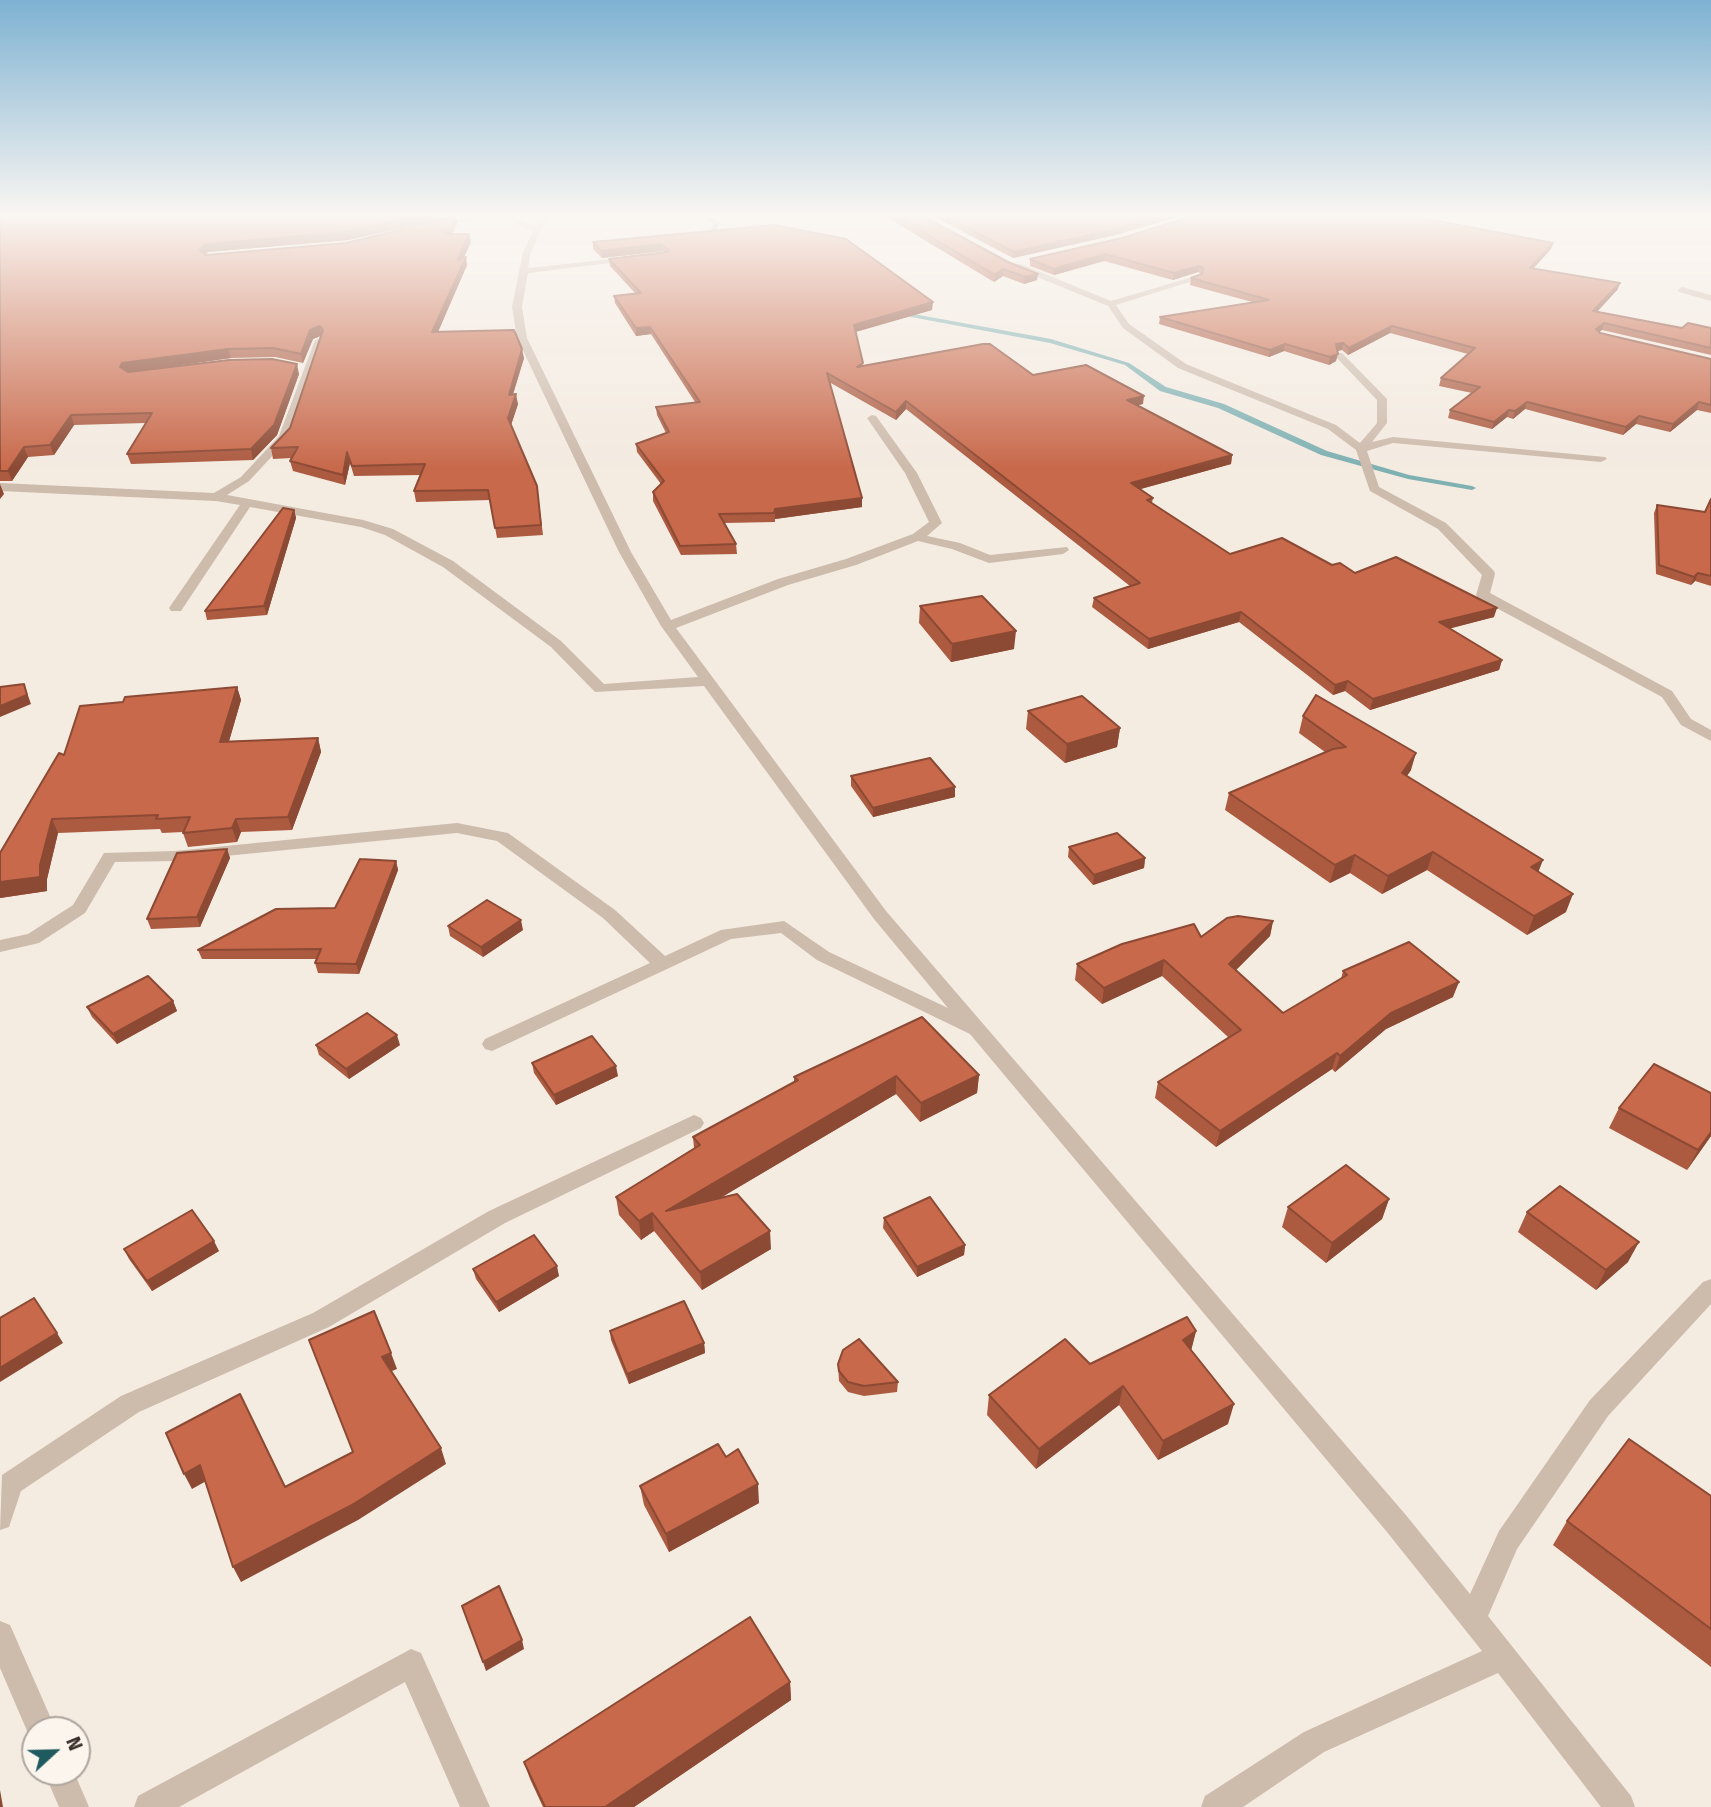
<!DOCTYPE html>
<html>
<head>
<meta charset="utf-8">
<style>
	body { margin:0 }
	#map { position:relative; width:1711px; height:1807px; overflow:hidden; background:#f4ebe1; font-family:"Fira Sans",sans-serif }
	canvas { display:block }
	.north { position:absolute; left:21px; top:1716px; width:70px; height:70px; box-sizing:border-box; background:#fbf5ee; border:2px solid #aea6a0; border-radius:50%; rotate:68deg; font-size:19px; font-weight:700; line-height:28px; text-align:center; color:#3b302b }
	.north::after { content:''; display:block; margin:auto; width:24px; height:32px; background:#1f5a5e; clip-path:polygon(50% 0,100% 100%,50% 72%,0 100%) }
</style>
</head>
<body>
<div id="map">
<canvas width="1711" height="1807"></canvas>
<div class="north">N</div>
</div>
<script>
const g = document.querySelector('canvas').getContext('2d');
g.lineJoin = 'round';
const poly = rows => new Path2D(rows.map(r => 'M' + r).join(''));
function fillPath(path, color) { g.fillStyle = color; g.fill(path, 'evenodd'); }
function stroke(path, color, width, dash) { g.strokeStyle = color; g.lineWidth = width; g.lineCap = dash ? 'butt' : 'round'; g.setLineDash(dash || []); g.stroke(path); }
fillPath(poly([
	[702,215,709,215,719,223,715,239,720,241,720,243,709,240,713,224,702,215],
	[897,311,1051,339,1129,363,1166,387,1224,404,1327,451,1409,475,1472,486,1476,488,1472,490,1408,479,1321,455,1218,408,1160,391,1125,365,1050,343,895,314,895,312,897,311]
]), '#7fb0b2');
fillPath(poly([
	[484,215,508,215,535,226,540,215,548,215,531,252,528,268,631,257,635,260,528,273,522,307,527,338,631,552,671,620,778,579,846,559,913,534,929,522,905,473,867,418,872,415,876,416,917,473,942,523,927,536,960,543,990,555,1067,547,1069,550,1063,554,989,563,952,549,918,541,856,565,788,585,676,628,886,911,1405,1514,1470,1594,1499,1531,1590,1400,1703,1282,1711,1279,1711,1304,1608,1416,1517,1549,1488,1616,1631,1796,1635,1807,1601,1807,1498,1673,1324,1752,1243,1807,1201,1807,1205,1796,1304,1732,1482,1651,1387,1532,970,1034,817,960,781,933,731,939,492,1051,485,1049,482,1044,485,1039,650,963,603,918,497,841,457,833,175,861,115,862,85,913,39,943,0,952,0,940,28,934,73,905,104,853,175,851,457,823,508,833,615,910,665,956,721,930,784,921,829,952,948,1008,874,919,704,686,595,692,551,647,443,567,385,535,361,527,250,507,181,611,171,611,169,608,240,505,216,501,0,491,0,483,214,493,241,477,279,436,315,340,323,338,290,437,249,481,227,495,363,520,393,529,453,561,561,641,604,684,698,677,661,626,619,552,517,338,512,307,523,252,533,231,500,217,436,226,432,224,484,215],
	[1015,264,1021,264,1111,301,1199,275,1199,279,1116,305,1129,324,1186,364,1336,425,1360,443,1377,423,1377,400,1336,357,1336,353,1342,353,1387,399,1387,423,1372,442,1393,437,1605,457,1607,459,1601,462,1393,443,1367,451,1379,487,1446,523,1494,571,1495,574,1490,593,1672,691,1691,719,1711,730,1711,741,1681,725,1662,697,1478,598,1476,595,1482,575,1438,529,1370,491,1356,450,1328,429,1178,368,1123,328,1108,306,1015,268,1015,264],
	[1682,287,1711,295,1711,301,1679,292,1678,290,1682,287],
	[694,1115,701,1118,704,1123,701,1128,505,1223,329,1327,139,1412,21,1491,9,1527,0,1530,2,1475,121,1396,313,1313,489,1211,694,1115],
	[0,1621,10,1625,56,1730,35,1730,35,1742,31,1740,0,1668,0,1621],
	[411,1649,421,1653,490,1807,460,1807,405,1682,179,1807,134,1807,138,1796,411,1649],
	[44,1772,74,1772,89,1807,59,1807,44,1772]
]), '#cdbbac');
fillPath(poly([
	[0,215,459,215,348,240,208,252,205,255,346,243,456,216,457,224,452,234,471,242,464,257,467,265,438,332,524,358,513,394,518,404,511,425,537,486,543,535,497,538,490,500,416,502,414,491,421,475,354,476,350,463,345,485,293,471,290,461,292,458,273,459,271,448,290,428,321,336,313,339,303,363,275,357,231,358,144,370,299,374,277,435,253,460,131,464,127,454,146,423,74,425,54,455,28,457,12,481,0,481],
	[883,215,921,215,1037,280,1024,284,1003,276,994,282],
	[931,215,1184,215,1115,235,1013,258],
	[774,225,932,310,856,332,863,366,1033,375,1143,404,1137,405,1232,455,1231,464,1140,489,1153,498,1152,503,1230,554,1332,565,1494,617,1450,628,1502,660,1499,670,1370,710,1345,691,1333,695,1239,622,1148,649,1092,607,1094,598,1130,586,906,409,896,420,829,382,862,498,862,507,775,519,775,522,724,523,736,544,737,554,681,555,653,501,653,492,661,484,637,452,636,444,666,433,657,415,656,407,695,402,651,334,636,336,615,303,614,296,635,293,610,266,609,259,664,253,663,251,602,258,593,249,593,242],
	[1122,238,1553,243,1551,249,1534,268,1618,289,1597,312,1682,328,1711,328,1711,355,1602,330,1599,332,1600,333,1711,359,1711,413,1697,410,1670,432,1636,424,1623,435,1525,409,1513,419,1507,417,1492,429,1448,418,1450,410,1472,393,1439,386,1441,378,1468,354,1390,333,1348,355,1342,350,1337,351,1336,361,1329,365,1284,351,1269,357,1159,324,1160,317,1252,302,1190,285,1191,278,1201,274,1198,272,1173,280,1104,261,1054,275,1030,266,1030,259],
	[1711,499,1711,586,1695,581,1691,585,1656,574,1654,513,1657,505,1705,512],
	[294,510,296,518,267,615,207,620,205,611],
	[920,606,1014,649,951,662,919,623],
	[237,687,241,700,229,741,318,738,321,752,292,830,241,832,237,842,188,847,183,833,183,832,162,833,160,829,58,833,47,879,47,891,0,898,0,853,64,755,123,702],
	[1028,711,1120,728,1117,747,1065,763,1026,729],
	[1303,716,1411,770,1407,776,1539,872,1566,912,1527,935,1427,870,1382,894,1350,873,1330,883,1225,810,1229,793,1325,752,1299,733],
	[851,776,955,797,873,817,851,786],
	[1069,847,1145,858,1144,868,1093,885,1068,857],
	[227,849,230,858,200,927,151,929,147,919],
	[396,861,398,870,359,974,318,973,315,963,317,959,202,959,198,950,335,908],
	[1273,921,1270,936,1236,970,1283,1013,1341,979,1343,971,1453,997,1386,1029,1335,1072,1332,1069,1216,1147,1155,1098,1158,1082,1228,1037,1162,976,1102,1004,1075,980,1077,964],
	[448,926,523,930,483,957,450,936],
	[173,1001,177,1011,117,1044,92,1017,87,1007],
	[316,1045,400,1045,349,1079,319,1055],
	[532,1063,618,1076,556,1105,534,1073],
	[979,1075,977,1093,920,1122,896,1094,720,1198,771,1249,702,1290,654,1231,641,1240,619,1215,616,1197,694,1148,693,1137,794,1082,794,1077],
	[1619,1108,1711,1136,1687,1170,1609,1128],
	[1389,1199,1382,1219,1326,1263,1282,1227,1288,1207],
	[1527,1212,1628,1262,1596,1290,1518,1232],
	[884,1218,965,1245,964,1255,917,1277,883,1228],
	[124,1249,219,1251,152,1291,129,1259],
	[473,1269,559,1276,499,1312,476,1279],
	[610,1331,704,1343,705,1353,629,1384,611,1340],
	[1196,1331,1191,1350,1228,1424,1158,1460,1119,1405,1036,1469,987,1415,989,1395],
	[838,1364,898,1382,897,1392,864,1396,848,1392,839,1381],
	[726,1457,759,1503,669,1552,644,1505,640,1486],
	[1711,1496,1711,1667,1553,1545,1567,1521],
	[790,1682,791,1700,634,1807,543,1807,530,1779,524,1762]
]), '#ac5a40');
fillPath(poly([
	[422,215,459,215,348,240,208,252,201,258,199,250,206,244],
	[1164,215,1184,215,1115,235,1013,258,1014,252],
	[456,216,457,224,447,243,446,234],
	[469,234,471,242,459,268,458,260],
	[1553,243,1551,249,1528,274,1530,268],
	[662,244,663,251,602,258,601,251],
	[1105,254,1104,261,1054,275,1054,269],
	[466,257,467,265,434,341,432,332],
	[1199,266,1198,272,1173,280,1174,273],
	[1003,269,1003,276,994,282,995,275],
	[1038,274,1037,280,1024,284,1025,277],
	[1620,283,1618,289,1591,318,1593,311],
	[933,302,932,310,854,332,854,325],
	[1604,323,1602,330,1593,336,1596,329],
	[320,326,322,335,313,339,303,363,301,354,310,330],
	[1392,326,1390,333,1348,355,1349,348],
	[650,327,651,334,636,336,636,328],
	[1343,343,1342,350,1334,351,1336,344],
	[1285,344,1284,351,1269,357,1270,350],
	[228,349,231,358,125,373,120,367,122,363],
	[522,349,524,358,510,404,509,395],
	[1338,354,1336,361,1329,365,1330,357],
	[297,364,299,374,277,435,253,460,251,449],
	[516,394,518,404,510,428,508,418],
	[1144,396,1143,404,1126,408,1127,400],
	[906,401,906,409,896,420,896,412],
	[1527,402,1525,409,1513,419,1515,411],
	[1699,402,1697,410,1670,432,1673,424],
	[1509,410,1507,417,1492,429,1494,422],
	[71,415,74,425,54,455,50,445],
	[1639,416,1636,424,1623,435,1626,427],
	[24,447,28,457,12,481,8,471],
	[347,452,350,463,345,485,343,475],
	[1232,455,1231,464,1130,492,1131,483],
	[0,484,4,494,0,499],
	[862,498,862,507,775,519,775,522,775,509],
	[294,510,296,518,267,615,264,606],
	[1698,573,1695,581,1691,585,1694,577],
	[1497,608,1494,617,1437,632,1439,622],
	[1241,612,1239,622,1148,649,1149,639],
	[1016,631,1014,649,951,662,952,644],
	[1502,660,1499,670,1370,710,1373,699],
	[1348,681,1345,691,1333,695,1335,685],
	[24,684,31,704,0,717,0,706],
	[237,687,241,700,225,755,220,742],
	[1120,728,1117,747,1065,763,1067,744],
	[318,738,321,752,292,830,288,817],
	[1416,753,1411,770,1397,790,1402,773],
	[955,787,955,797,873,817,873,808],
	[52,819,58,833,47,879,47,891,0,898,0,882,40,865],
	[236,819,241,832,237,842,232,828],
	[227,849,230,858,200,927,197,917],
	[1433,852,1427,870,1382,894,1388,876],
	[1355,855,1350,873,1330,883,1335,865],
	[1145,858,1144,868,1093,885,1094,875],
	[1543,860,1536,878,1531,867],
	[396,861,398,870,359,974,356,964],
	[1573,894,1566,912,1527,935,1534,916],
	[521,920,523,930,483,957,481,947],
	[1273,921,1270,936,1226,980,1229,964],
	[1164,960,1162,976,1102,1004,1104,988],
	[1459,982,1453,997,1386,1029,1335,1072,1340,1056,1391,1013],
	[173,1001,177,1011,117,1044,113,1034],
	[397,1035,400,1045,349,1079,346,1069],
	[1337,1053,1332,1069,1216,1147,1220,1131],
	[616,1066,618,1076,556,1105,554,1095],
	[979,1075,977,1093,920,1122,921,1103],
	[896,1076,896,1094,668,1229,666,1211],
	[1711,1132,1711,1136,1687,1170,1698,1150],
	[1389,1199,1382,1219,1326,1263,1332,1243],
	[652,1213,654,1231,641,1240,639,1221],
	[770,1231,771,1249,702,1290,700,1272],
	[214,1241,219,1251,152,1291,147,1281],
	[1639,1242,1628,1262,1596,1290,1606,1270],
	[965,1245,964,1255,917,1277,917,1267],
	[557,1266,559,1276,499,1312,496,1302],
	[1196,1331,1191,1351,1183,1340],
	[57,1333,63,1343,0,1382,0,1368],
	[704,1343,705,1353,629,1384,627,1374],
	[391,1353,397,1369,387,1373,382,1357],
	[1123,1386,1119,1405,1036,1469,1039,1449],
	[1234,1404,1228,1424,1158,1460,1163,1441],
	[441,1448,446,1464,358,1520,241,1582,233,1567],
	[200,1465,208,1480,192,1489,184,1474],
	[758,1484,759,1503,669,1552,666,1534],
	[522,1640,524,1649,486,1671,483,1662],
	[790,1682,791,1700,634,1807,605,1807],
	[0,1790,3,1807,0,1807]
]), '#8c4a34');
const building = poly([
	[0,215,422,215,346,232,206,244,199,250,206,255,346,243,456,216,446,234,469,234,458,260,466,257,432,332,514,330,522,349,509,395,516,394,508,418,537,486,541,525,495,528,488,490,414,491,425,464,352,466,347,452,343,475,290,461,298,447,271,448,290,428,323,330,320,326,310,330,301,354,273,348,228,349,122,363,120,367,128,372,229,360,272,359,297,364,274,425,251,449,127,454,152,413,71,415,50,445,24,447,8,471,0,471,0,215],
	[894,215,921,215,1008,262,1038,274,1025,277,1003,269,995,275,894,215],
	[943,215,1164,215,1116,229,1014,252,943,215],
	[1196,215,1407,215,1553,243,1530,268,1620,283,1593,311,1682,328,1688,323,1711,328,1711,348,1604,323,1596,329,1600,333,1711,359,1711,405,1699,402,1673,424,1639,416,1626,427,1527,402,1515,411,1509,410,1494,422,1450,410,1480,387,1441,378,1475,348,1392,326,1349,348,1343,343,1336,344,1338,354,1330,357,1285,344,1270,350,1160,317,1269,300,1191,278,1202,274,1203,268,1199,266,1174,273,1105,254,1054,269,1030,259,1122,238,1196,215],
	[774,225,846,239,933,302,854,325,863,363,857,367,983,344,990,344,1033,375,1086,365,1144,396,1127,400,1232,455,1131,483,1153,498,1147,500,1230,554,1282,538,1332,565,1340,563,1355,573,1396,557,1497,608,1439,622,1502,660,1373,699,1348,681,1335,685,1241,612,1149,639,1094,598,1140,583,906,401,896,412,827,373,862,498,775,509,774,513,719,514,736,544,680,546,653,492,664,481,636,444,669,432,656,407,700,402,650,327,636,328,614,296,641,293,609,259,667,252,669,250,662,244,601,251,593,242,774,225],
	[1711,499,1711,576,1698,573,1694,577,1659,565,1657,505,1705,512,1711,499],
	[283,508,294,510,264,606,205,611,283,508],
	[982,596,1016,631,952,644,920,606,982,596],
	[24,684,27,695,0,706,0,687,24,684],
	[237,687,220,742,318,738,288,817,236,819,232,828,183,833,190,817,156,819,158,815,52,819,40,865,40,877,0,882,0,853,59,753,64,755,80,706,123,702,125,697,237,687],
	[1316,695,1416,753,1402,773,1543,860,1531,867,1573,894,1534,916,1433,852,1388,876,1355,855,1335,865,1229,793,1333,749,1346,747,1303,716,1316,695],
	[1082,696,1120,728,1067,744,1028,711,1082,696],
	[930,758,955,787,873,808,851,776,930,758],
	[1117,833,1145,858,1094,875,1069,847,1117,833],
	[227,849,197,917,147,919,177,853,227,849],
	[360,859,396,861,356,964,315,963,321,949,198,950,276,909,335,908,360,859],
	[487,900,521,920,481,947,448,926,487,900],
	[1238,916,1273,921,1229,964,1283,1013,1347,975,1343,971,1409,942,1459,982,1391,1013,1340,1056,1337,1053,1220,1131,1158,1082,1241,1030,1164,960,1104,988,1077,964,1122,944,1194,924,1201,937,1227,918,1238,916],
	[148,976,173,1001,113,1034,87,1007,148,976],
	[367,1013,397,1035,346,1069,316,1045,367,1013],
	[922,1017,979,1075,921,1103,896,1076,666,1211,737,1194,770,1231,700,1272,652,1213,639,1221,616,1197,700,1145,693,1137,798,1080,794,1077,922,1017],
	[592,1036,616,1066,554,1095,532,1063,592,1036],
	[1654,1064,1711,1093,1711,1132,1698,1150,1619,1108,1654,1064],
	[1346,1165,1389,1199,1332,1243,1288,1207,1346,1165],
	[1560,1186,1639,1242,1606,1270,1527,1212,1560,1186],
	[930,1197,965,1245,917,1267,884,1218,930,1197],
	[192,1210,214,1241,147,1281,124,1249,192,1210],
	[534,1235,557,1266,496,1302,473,1269,534,1235],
	[34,1298,57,1333,0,1368,0,1318,34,1298],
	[684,1301,704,1343,627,1374,610,1331,684,1301],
	[374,1311,391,1353,382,1357,441,1448,352,1505,233,1567,200,1465,184,1474,166,1433,240,1394,285,1487,353,1452,309,1340,374,1311],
	[1187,1317,1196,1331,1183,1340,1234,1404,1163,1441,1123,1386,1039,1449,989,1395,1065,1339,1090,1364,1187,1317],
	[859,1339,898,1382,864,1386,848,1382,839,1371,838,1364,843,1350,859,1339],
	[1629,1439,1711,1496,1711,1629,1567,1521,1629,1439],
	[718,1444,726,1457,738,1449,758,1484,666,1534,640,1486,718,1444],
	[499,1586,522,1640,483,1662,462,1606,499,1586],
	[750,1617,790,1682,605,1807,545,1807,524,1762,750,1617]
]);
fillPath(building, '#c8694b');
stroke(building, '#8c4a34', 2);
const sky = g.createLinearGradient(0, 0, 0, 468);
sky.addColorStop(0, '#7eb2d2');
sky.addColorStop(0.46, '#faf6f2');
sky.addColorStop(1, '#faf6f200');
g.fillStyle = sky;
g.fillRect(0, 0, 1711, 468);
</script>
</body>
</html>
